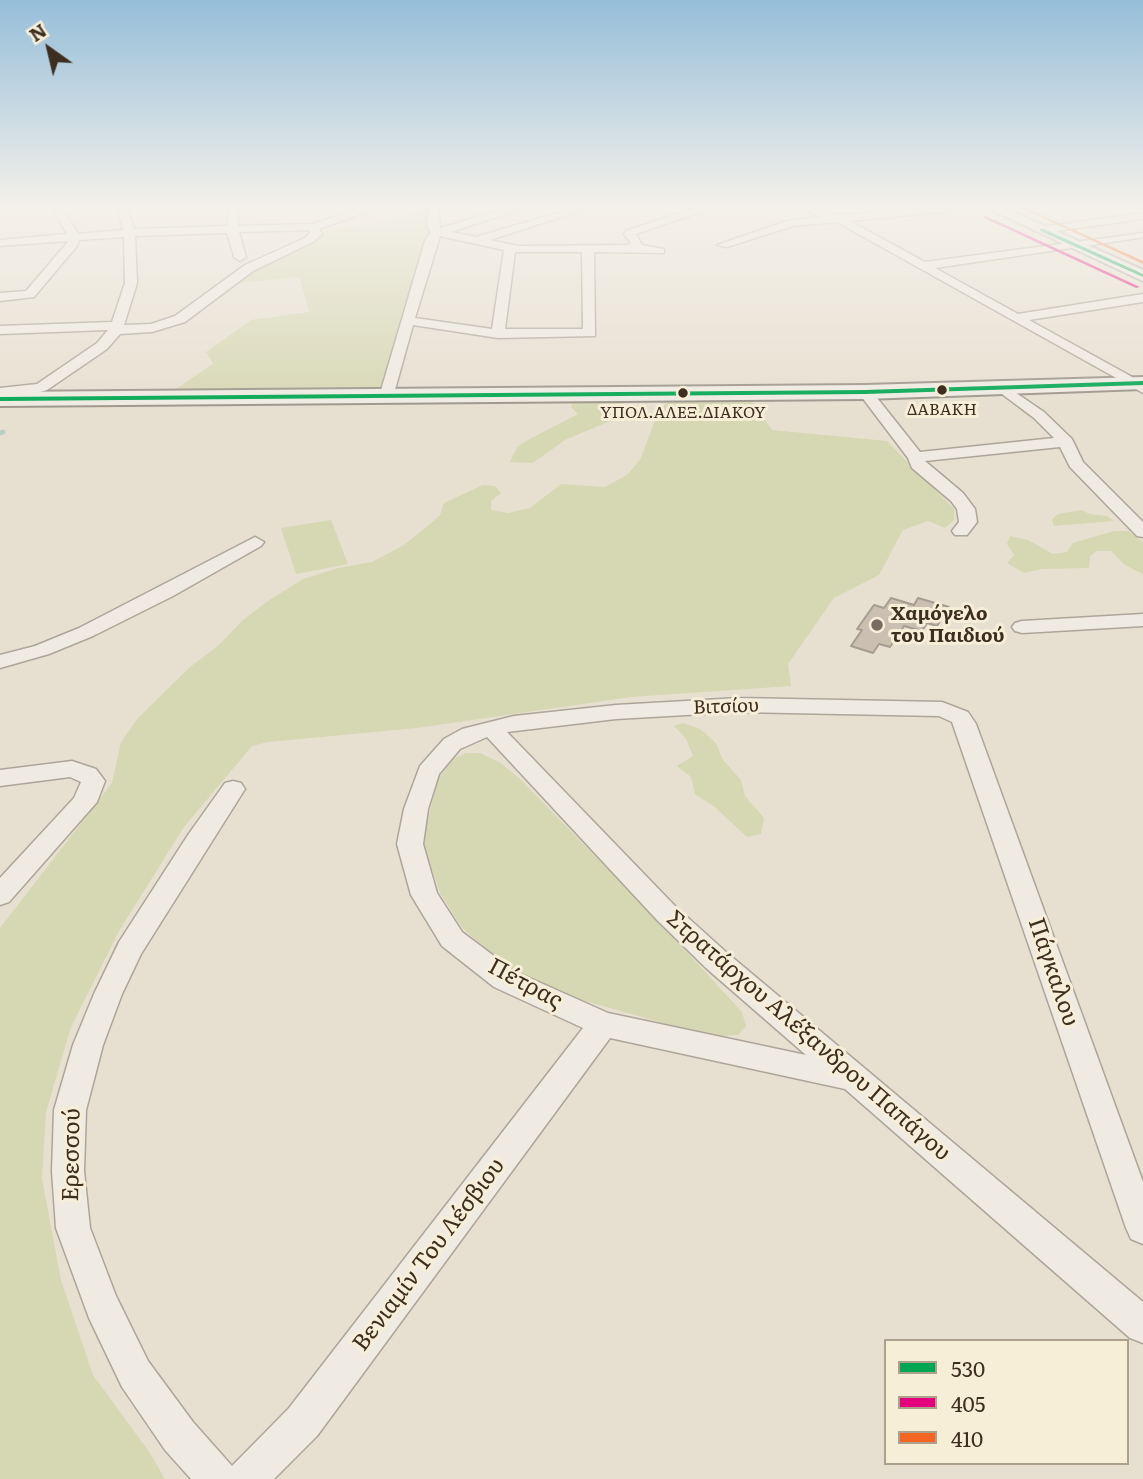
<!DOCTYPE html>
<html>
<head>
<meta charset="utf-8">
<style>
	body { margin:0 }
	#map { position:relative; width:1143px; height:1479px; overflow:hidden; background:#e7e0d1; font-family:Literata,serif }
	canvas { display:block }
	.legend { position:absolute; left:884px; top:1339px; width:245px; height:126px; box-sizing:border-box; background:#f7eed8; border:2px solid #ada18e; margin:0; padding:9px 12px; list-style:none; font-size:21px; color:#3d2e20 }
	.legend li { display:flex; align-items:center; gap:14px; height:35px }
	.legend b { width:35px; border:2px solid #ada18e }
	.north { position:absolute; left:14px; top:14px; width:70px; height:70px; -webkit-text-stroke:5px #f7eed8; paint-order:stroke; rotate:326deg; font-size:19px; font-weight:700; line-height:28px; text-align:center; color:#3d2e20 }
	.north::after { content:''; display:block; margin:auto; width:24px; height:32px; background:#3d2e20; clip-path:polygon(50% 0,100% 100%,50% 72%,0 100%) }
</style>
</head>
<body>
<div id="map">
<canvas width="1143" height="1479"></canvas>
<ul class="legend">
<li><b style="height:9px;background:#00a651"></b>530</li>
<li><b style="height:9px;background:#e5007d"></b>405</li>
<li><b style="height:9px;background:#f26522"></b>410</li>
</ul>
<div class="north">N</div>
</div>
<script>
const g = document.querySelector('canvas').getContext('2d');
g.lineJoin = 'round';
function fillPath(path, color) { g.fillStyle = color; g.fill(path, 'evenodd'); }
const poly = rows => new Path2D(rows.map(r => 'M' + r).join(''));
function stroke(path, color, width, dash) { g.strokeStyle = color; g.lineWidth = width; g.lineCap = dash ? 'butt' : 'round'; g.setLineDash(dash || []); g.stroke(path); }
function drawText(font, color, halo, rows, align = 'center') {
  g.font = font + ' Literata,serif'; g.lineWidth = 6; g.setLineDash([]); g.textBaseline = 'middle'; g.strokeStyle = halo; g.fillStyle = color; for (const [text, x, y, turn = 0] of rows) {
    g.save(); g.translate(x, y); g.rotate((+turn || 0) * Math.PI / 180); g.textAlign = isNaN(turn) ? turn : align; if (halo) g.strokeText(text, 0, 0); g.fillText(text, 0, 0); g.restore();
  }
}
fillPath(poly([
	[431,207,431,228,380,389,171,392,213,364,206,352,251,320,309,312,299,277,231,284,262,265,306,246,325,231,373,224],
	[687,396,749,397,772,430,887,441,954,509,954,520,945,528,928,521,903,530,879,575,834,598,788,664,791,686,631,697,417,728,268,742,252,746,184,827,119,931,71,1027,46,1112,42,1179,61,1280,93,1375,150,1453,165,1479,0,1479,0,928,112,783,121,742,138,718,190,667,220,644,243,620,268,601,303,579,338,568,372,562,404,545,429,525,440,515,444,503,483,485,495,486,501,493,491,501,491,510,508,513,530,508,561,484,605,487,627,475,640,460,659,410,668,402],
	[612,400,624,403,628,410,622,416,565,440,533,463,510,462,517,447,526,441,578,414,571,407,573,401],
	[1081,510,1090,514,1107,516,1114,521,1054,526,1052,519,1058,514],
	[331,520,348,564,296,574,281,528],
	[1114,531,1128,531,1143,542,1143,574,1125,565,1111,551,1097,551,1090,556,1089,568,1042,569,1024,573,1007,563,1014,555,1007,544,1010,536,1028,540,1053,554,1067,552,1073,543],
	[683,723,700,729,716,743,723,760,741,780,745,796,764,818,761,834,747,837,716,808,695,794,691,777,677,766,693,756,686,739,674,726],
	[466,753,480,753,499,762,519,778,652,914,742,1012,746,1026,738,1035,719,1036,670,1025,578,999,528,980,497,958,462,928,441,895,422,840,439,778,453,759]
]), '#d6d7b3');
stroke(poly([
	[0,433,3,432]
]), '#bcccc2', 5);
const building = poly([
	[891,598,914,605,918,598,949,607,937,626,927,623,922,631,904,626,890,647,879,644,873,653,851,646,862,630,857,629,874,605,884,608,891,598]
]);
fillPath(building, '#cbbfb2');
stroke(building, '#a89c90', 2);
const minor = poly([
	[51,206,61,206,78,234,123,230,117,206,127,206,134,229,227,226,228,206,238,206,238,226,312,224,369,206,383,206,319,229,322,234,313,242,253,271,185,322,152,332,120,334,107,349,47,390,31,395,0,396,0,388,37,384,97,343,108,330,0,334,0,326,112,322,125,283,124,237,79,240,77,246,34,297,0,301,0,293,26,291,67,243,68,241,0,246,0,240,67,234,51,206],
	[309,230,310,233,305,238,245,265,175,316,151,324,124,325,137,283,135,236,227,233,234,257,240,261,246,257,239,232,309,230],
	[428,206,438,206,440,228,515,206,530,206,451,232,476,237,580,206,595,206,490,240,518,246,627,245,631,243,624,234,628,230,704,206,719,206,636,234,642,245,664,249,664,253,594,252,595,336,498,338,413,325,393,397,386,401,379,397,425,241,431,232,427,227,428,206],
	[440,236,504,250,492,329,415,318,440,236],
	[515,252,582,252,583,329,505,329,515,252],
	[795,206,809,206,838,215,943,206,978,206,973,209,850,221,925,262,1143,233,1143,237,1139,238,935,268,1018,314,1143,294,1143,302,1029,320,1143,383,1143,393,837,222,793,226,727,247,717,245,787,221,821,217,795,206],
	[1143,213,1143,219,1042,233,1036,230,1042,227,1143,213],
	[1003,384,1044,412,1072,439,1083,462,1143,522,1143,537,1137,536,1070,467,1060,447,925,461,963,493,975,509,977,522,967,535,955,535,952,531,959,522,957,509,951,501,912,468,908,458,858,392,865,388,870,389,920,452,1054,438,1034,418,998,391,996,388,998,385,1003,384],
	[255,537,264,542,261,546,173,596,93,636,49,654,0,668,0,655,35,646,79,628,255,537],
	[1143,614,1143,626,1022,633,1015,631,1012,627,1015,623,1022,621,1143,614],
	[739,698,942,702,968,712,976,724,1143,1182,1143,1244,1131,1239,1126,1228,952,722,939,716,739,712,616,719,507,732,675,906,726,952,1143,1302,1143,1343,1130,1338,845,1089,610,1038,317,1436,274,1479,191,1479,165,1450,122,1387,89,1318,56,1228,52,1171,54,1110,73,1045,94,994,119,942,188,835,225,783,233,781,241,783,245,789,141,954,122,994,103,1045,86,1110,84,1171,90,1228,116,1296,148,1361,193,1422,232,1466,289,1408,583,1028,494,987,442,946,411,895,397,844,404,809,420,766,444,739,462,729,514,716,616,705,739,698],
	[487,737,657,920,706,968,806,1055,608,1013,514,971,462,932,437,893,423,844,428,809,439,774,460,749,487,737],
	[72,761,96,769,105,781,97,802,9,902,0,905,0,878,74,798,81,782,70,777,0,786,0,770,72,761]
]);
const tertiary = poly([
	[983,206,1000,206,1143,270,1143,281,983,206]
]);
const secondary = poly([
	[1143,377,1143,389,865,399,0,406,0,392,865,385,1143,377]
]);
stroke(minor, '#ada599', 3);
stroke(tertiary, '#ada599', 4);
stroke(secondary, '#9c958a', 4);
fillPath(minor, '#efebe3');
fillPath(tertiary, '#efebe3');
fillPath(secondary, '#efebe3');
fillPath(poly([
	[1040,229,1044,229,1143,274,1143,277,1040,231,1040,229],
	[1143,381,1143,385,865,394,0,401,0,397,865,390,1143,381]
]), '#00a651');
fillPath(poly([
	[984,216,986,216,1140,287,1136,288,984,218,984,216]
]), '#e5007d');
fillPath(poly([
	[1017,206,1021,206,1143,261,1143,264,1017,206]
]), '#f26522');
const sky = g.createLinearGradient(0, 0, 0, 413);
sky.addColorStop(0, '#96bed9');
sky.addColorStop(0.5, '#f4f1ea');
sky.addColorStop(1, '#f4f1ea00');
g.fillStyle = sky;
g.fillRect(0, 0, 1143, 413);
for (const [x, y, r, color] of [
	[942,390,6,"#3d2e20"],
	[683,393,6,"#3d2e20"],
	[877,625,7,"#786c5e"]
]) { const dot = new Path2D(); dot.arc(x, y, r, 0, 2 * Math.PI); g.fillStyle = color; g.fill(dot); stroke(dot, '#f7eed8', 2.5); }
drawText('16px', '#3d2e20', '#f7eed8', [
	["ΔΑΒΑΚΗ",942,410],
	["ΥΠΟΛ.ΑΛΕΞ.ΔΙΑΚΟΥ",683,413]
]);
drawText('bold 19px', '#3d2e20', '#f7eed8', [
	["Χαμόγελο",891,614],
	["του Παιδιού",891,636]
], 'left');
drawText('19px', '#3d2e20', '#f7eed8', [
	["Βιτσίου",726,707,-2]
]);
drawText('23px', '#3d2e20', '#f7eed8', [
	["Πάγκαλου",1053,972,71],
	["Πέτρας",525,984,28],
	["Στρατάρχου Αλέξανδρου Παπάγου",808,1036,41],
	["Ερεσσού",72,1155,-89],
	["Βενιαμίν Του Λέσβιου",429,1255,-53]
]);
</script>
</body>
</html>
